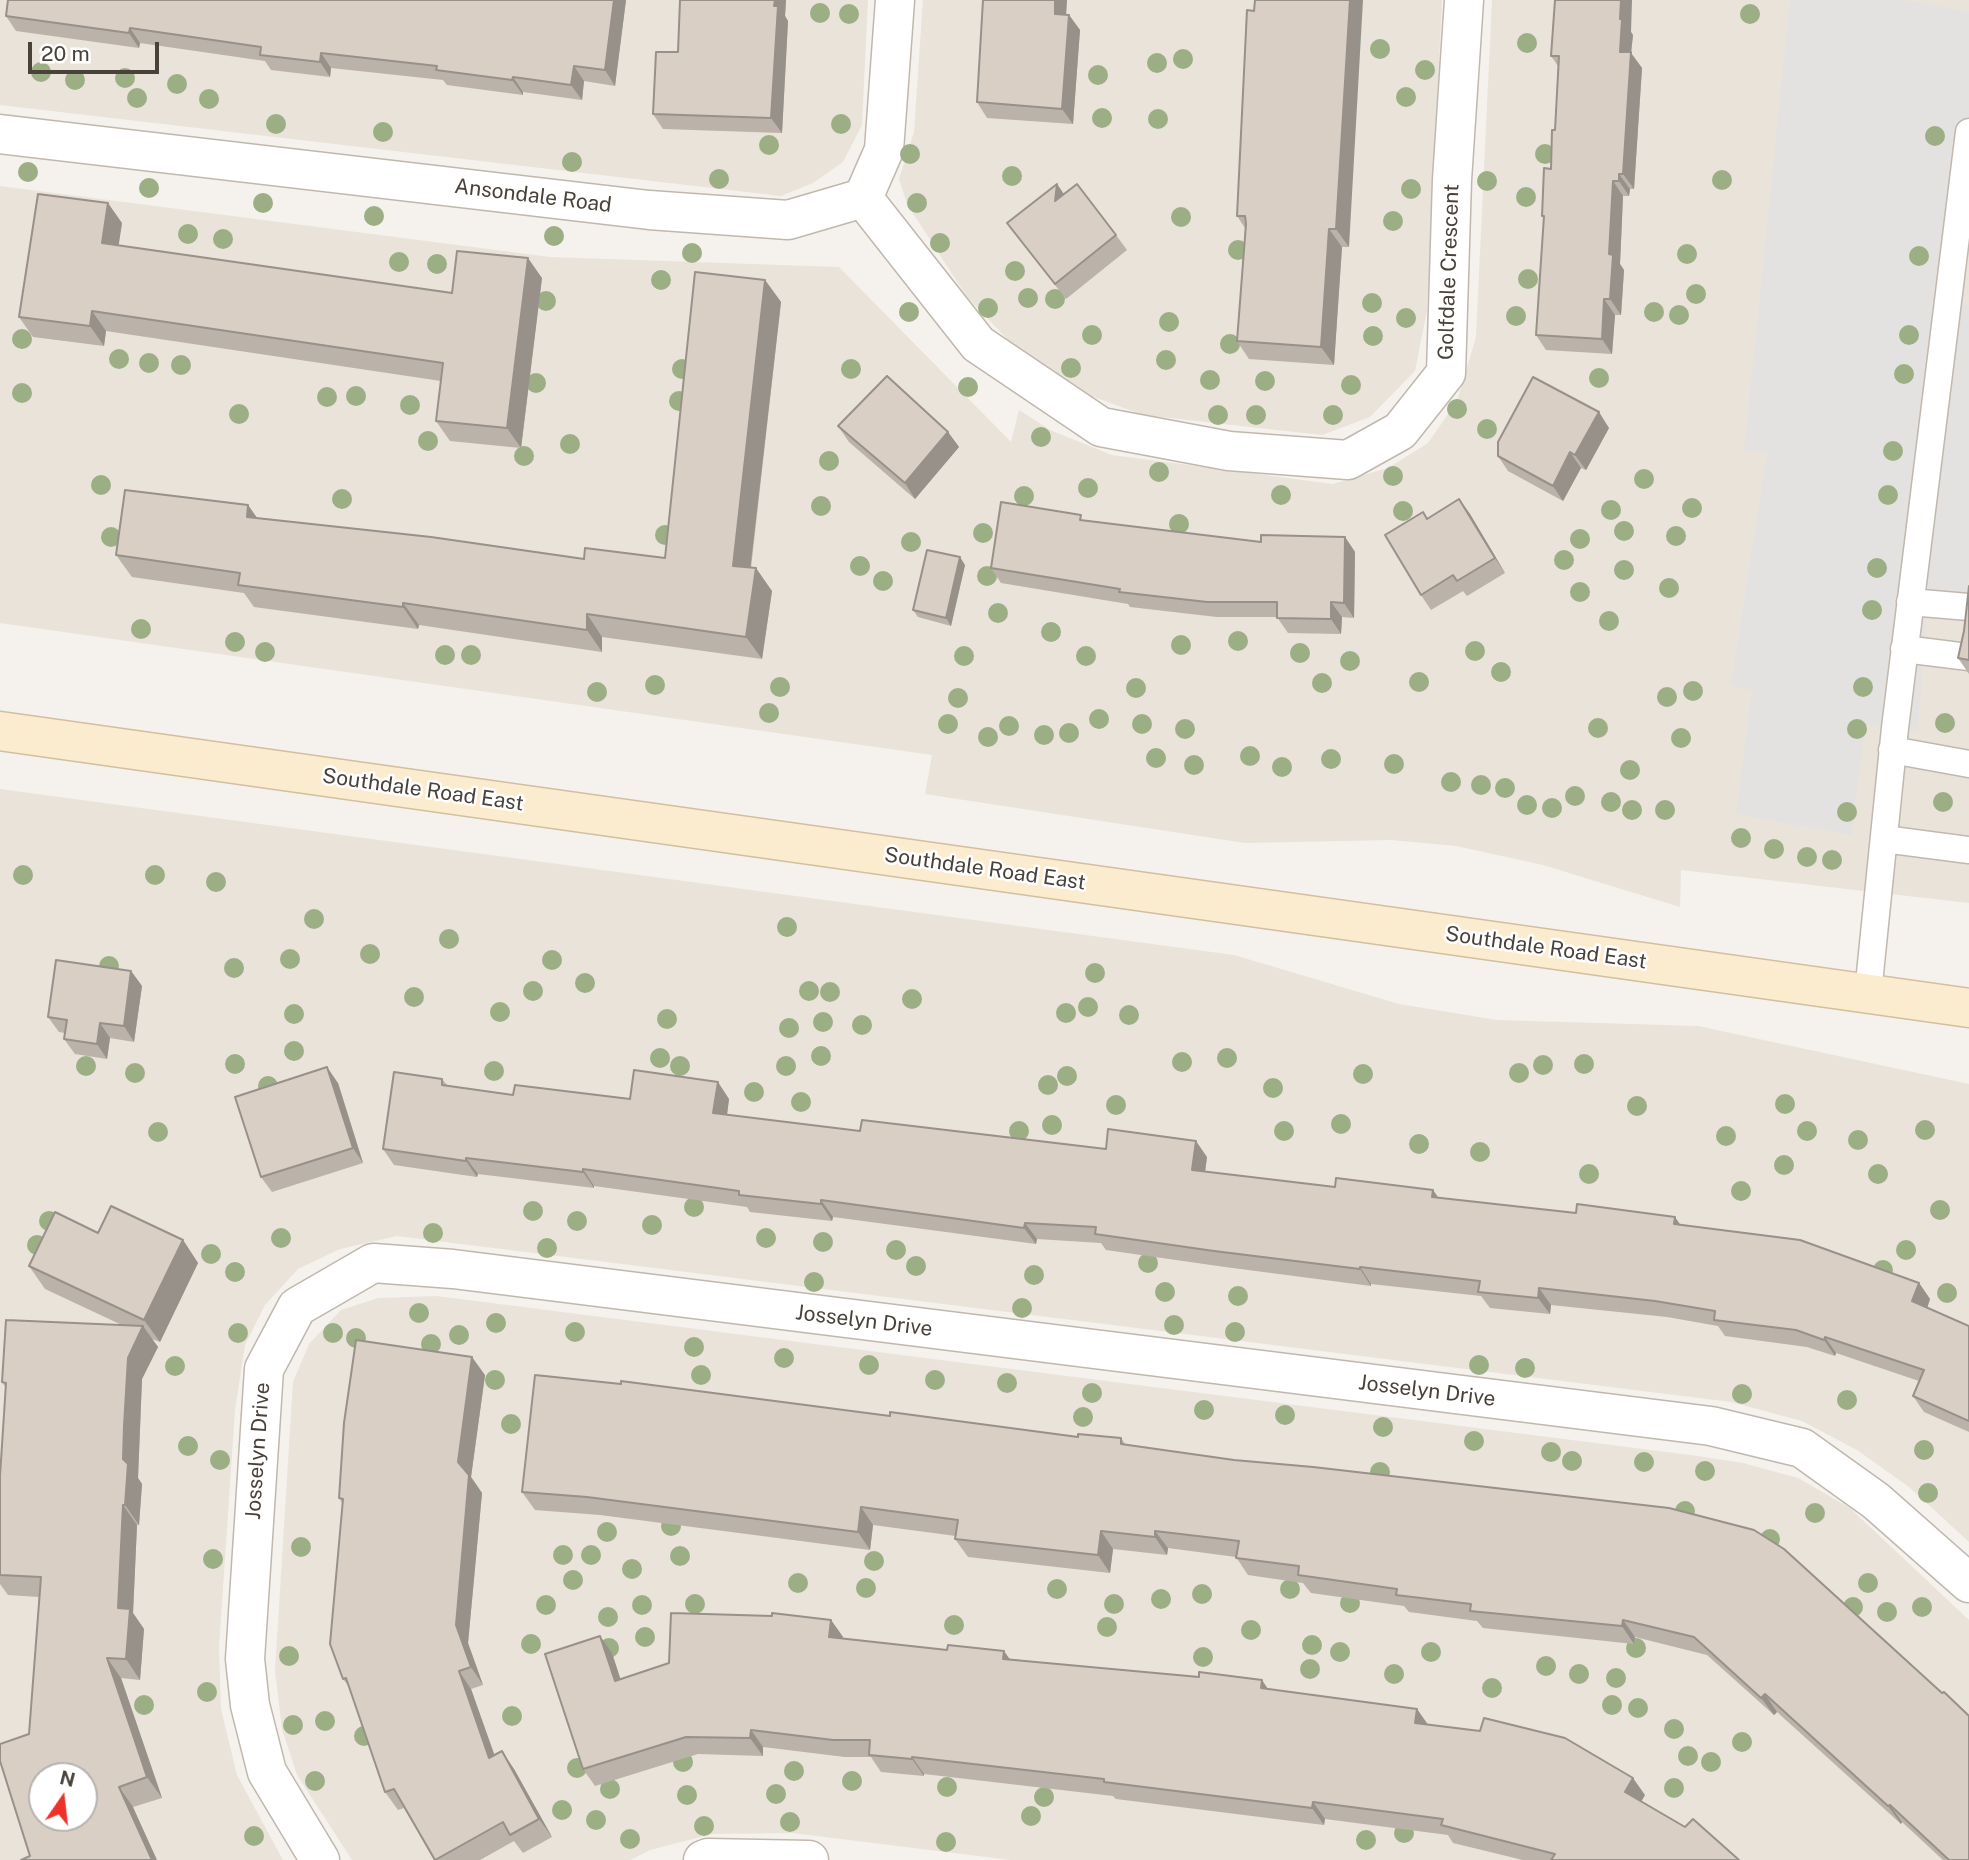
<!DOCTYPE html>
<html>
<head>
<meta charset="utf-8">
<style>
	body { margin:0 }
	#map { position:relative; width:1969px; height:1860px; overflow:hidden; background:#f5f1ec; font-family:"Public Sans",sans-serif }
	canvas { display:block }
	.north { position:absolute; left:28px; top:1762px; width:70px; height:70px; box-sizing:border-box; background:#fff; border:2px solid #b6b3b0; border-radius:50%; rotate:14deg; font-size:19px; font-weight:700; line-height:28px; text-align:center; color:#49423a }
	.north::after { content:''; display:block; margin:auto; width:24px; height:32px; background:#ee322a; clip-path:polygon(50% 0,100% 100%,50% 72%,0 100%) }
	.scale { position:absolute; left:28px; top:42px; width:131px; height:32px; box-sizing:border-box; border:4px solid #49423a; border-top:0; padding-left:9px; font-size:21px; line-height:24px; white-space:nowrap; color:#49423a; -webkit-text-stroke:5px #fff; paint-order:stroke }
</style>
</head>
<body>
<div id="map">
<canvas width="1969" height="1860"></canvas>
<div class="north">N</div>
<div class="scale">20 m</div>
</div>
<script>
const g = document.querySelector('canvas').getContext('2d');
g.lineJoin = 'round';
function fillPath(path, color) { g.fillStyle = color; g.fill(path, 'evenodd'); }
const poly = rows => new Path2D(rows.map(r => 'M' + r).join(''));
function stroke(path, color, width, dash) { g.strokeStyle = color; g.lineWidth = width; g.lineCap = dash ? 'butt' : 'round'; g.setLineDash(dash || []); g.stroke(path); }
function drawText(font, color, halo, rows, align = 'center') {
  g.font = font + ' "Public Sans",sans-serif'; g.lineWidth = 5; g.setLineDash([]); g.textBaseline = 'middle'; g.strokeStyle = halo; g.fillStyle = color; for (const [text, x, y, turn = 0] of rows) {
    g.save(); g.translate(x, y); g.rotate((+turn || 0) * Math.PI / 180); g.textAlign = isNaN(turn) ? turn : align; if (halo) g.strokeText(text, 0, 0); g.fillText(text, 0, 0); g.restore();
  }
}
fillPath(poly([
	[0,0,868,0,862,125,843,162,813,183,781,196,0,105],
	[923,0,1442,0,1427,310,1415,371,1370,417,1322,435,1143,415,1086,394,1012,344,967,297,907,204,899,179,914,132],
	[1492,0,1969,0,1969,903,1681,870,1680,907,1543,865,1456,846,1391,840,1245,843,925,794,932,755,0,623,0,186,550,257,839,267,1011,442,1019,410,1050,430,1112,455,1333,484,1388,468,1428,443,1457,401,1476,337],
	[0,789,1234,955,1399,1004,1497,1020,1698,1026,1969,1084,1969,1542,1909,1487,1857,1450,1802,1421,1731,1402,397,1236,340,1249,298,1269,265,1305,245,1345,235,1410,219,1647,221,1709,237,1775,283,1860,0,1860],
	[42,1776,84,1776,84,1818,42,1818],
	[436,1296,1690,1455,1743,1463,1798,1478,1850,1508,1969,1620,1969,1860,1011,1860,792,1833,712,1834,650,1850,630,1860,352,1860,297,1775,282,1729,275,1671,293,1382,309,1344,341,1310,378,1298]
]), '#e9e3da');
fillPath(poly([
	[1790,0,1903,0,1969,12,1969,214,1954,303,1969,305,1969,574,1966,597,1928,595,1918,731,1866,724,1851,835,1736,814,1752,690,1731,685,1767,453,1744,451]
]), '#e4e2e0');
const lane = poly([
	[1910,602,1969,607],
	[1904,649,1969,657],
	[1892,750,1969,764],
	[1884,839,1969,850],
	[1868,993,1895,728,1969,132]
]);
const street = poly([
	[0,134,649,210,788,220,863,198,884,150,895,0],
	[863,198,978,344,1101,427,1229,451,1348,460,1400,431,1446,373,1452,180,1464,0],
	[320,1860,267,1772,250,1705,245,1659,264,1369,297,1307,373,1263,453,1269,1711,1426,1802,1448,1876,1501,1969,1583],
	[703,1860,708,1858,809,1860]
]);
const secondary = poly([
	[0,731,1969,1008]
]);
stroke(lane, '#c0b8af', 29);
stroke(street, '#c0b8af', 41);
stroke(secondary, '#d2bf9e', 41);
stroke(lane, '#fff', 26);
stroke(street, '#fff', 38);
stroke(secondary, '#fceccf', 38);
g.fillStyle = '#9caf84';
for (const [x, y] of [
	[820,13],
	[849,14],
	[1750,14],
	[1527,43],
	[1380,49],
	[1183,59],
	[1157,63],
	[1425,70],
	[41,72],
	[1098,75],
	[125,78],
	[75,80],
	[177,84],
	[1406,97],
	[137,98],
	[209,99],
	[1102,118],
	[1158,119],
	[276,124],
	[841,124],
	[383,132],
	[1935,136],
	[769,145],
	[910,154],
	[1545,154],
	[572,162],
	[28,172],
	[1012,176],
	[719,179],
	[1722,180],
	[1487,181],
	[149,188],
	[1411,189],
	[1526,197],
	[263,203],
	[917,203],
	[374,216],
	[1181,217],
	[1393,221],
	[188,234],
	[554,236],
	[223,239],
	[940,243],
	[1238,250],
	[692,253],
	[1687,254],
	[1919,256],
	[399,262],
	[437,264],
	[1015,271],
	[1528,279],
	[661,280],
	[1696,294],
	[1028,298],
	[1055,299],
	[546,301],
	[1372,303],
	[988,308],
	[909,312],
	[1654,312],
	[1679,315],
	[1516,316],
	[1406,318],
	[1169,322],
	[1092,335],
	[1909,335],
	[1373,336],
	[22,339],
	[1230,344],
	[119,359],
	[1166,360],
	[149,363],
	[181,365],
	[1071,368],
	[682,369],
	[851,369],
	[1904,374],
	[1599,378],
	[1210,380],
	[1265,381],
	[536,383],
	[1351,385],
	[968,387],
	[22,393],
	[356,396],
	[327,397],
	[679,401],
	[410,405],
	[1457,409],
	[239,414],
	[1218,415],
	[1256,415],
	[1333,415],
	[1487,429],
	[1041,437],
	[428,441],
	[570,444],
	[1893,451],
	[524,456],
	[829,461],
	[1159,472],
	[1393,476],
	[1644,479],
	[101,485],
	[1088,488],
	[1281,495],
	[1888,495],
	[1024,496],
	[342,499],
	[821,506],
	[1692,508],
	[1611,510],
	[1403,511],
	[1179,524],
	[1624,531],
	[983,533],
	[665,535],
	[1676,536],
	[111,537],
	[1580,539],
	[911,542],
	[1564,560],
	[860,566],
	[1877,568],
	[1624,570],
	[987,576],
	[883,581],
	[1669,588],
	[1580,592],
	[1872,610],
	[998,613],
	[1609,621],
	[141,629],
	[1051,632],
	[1238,641],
	[235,642],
	[1181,645],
	[1475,651],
	[265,652],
	[1300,653],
	[445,655],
	[471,655],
	[964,656],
	[1086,656],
	[1350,661],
	[1501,672],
	[1419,682],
	[1322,683],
	[655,685],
	[780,687],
	[1863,687],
	[1136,688],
	[1693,691],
	[597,692],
	[1667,697],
	[958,698],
	[769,713],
	[1099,719],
	[1945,723],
	[948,724],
	[1142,724],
	[1009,726],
	[1598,728],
	[1185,729],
	[1857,729],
	[1069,733],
	[1044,735],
	[988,737],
	[1681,738],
	[1250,756],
	[1156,758],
	[1331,759],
	[1394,764],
	[1194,765],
	[1282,767],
	[1630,770],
	[1451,782],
	[1481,785],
	[1505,788],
	[1575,796],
	[1611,802],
	[1943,802],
	[1527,805],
	[1552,808],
	[1632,810],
	[1665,810],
	[1847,812],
	[1741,838],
	[1774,849],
	[1807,857],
	[1832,860],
	[23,875],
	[155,875],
	[216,882],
	[314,919],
	[787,927],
	[449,939],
	[370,954],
	[290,959],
	[552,960],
	[109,966],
	[234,968],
	[1095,973],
	[585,983],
	[533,991],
	[809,991],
	[830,992],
	[414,997],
	[912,999],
	[1088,1007],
	[500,1012],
	[1066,1013],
	[294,1014],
	[1129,1015],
	[667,1019],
	[823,1022],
	[862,1025],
	[789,1028],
	[294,1051],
	[821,1056],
	[660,1058],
	[1227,1058],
	[1182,1062],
	[235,1064],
	[1584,1064],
	[1543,1065],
	[86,1066],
	[680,1066],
	[786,1066],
	[494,1071],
	[135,1073],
	[1519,1073],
	[1363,1074],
	[1067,1076],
	[1048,1085],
	[268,1086],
	[1273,1088],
	[754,1092],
	[801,1102],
	[1785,1104],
	[1116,1105],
	[1637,1106],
	[1341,1124],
	[1052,1125],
	[1925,1130],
	[1019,1131],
	[1284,1131],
	[1807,1131],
	[158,1132],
	[1726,1136],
	[1858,1140],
	[1419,1144],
	[1480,1152],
	[1784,1165],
	[1589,1174],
	[1878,1174],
	[1741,1191],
	[694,1207],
	[1940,1210],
	[533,1211],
	[49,1221],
	[577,1221],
	[652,1225],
	[433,1233],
	[281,1238],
	[766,1238],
	[823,1242],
	[37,1245],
	[547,1248],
	[896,1250],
	[1906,1250],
	[211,1254],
	[1148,1263],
	[916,1266],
	[1883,1270],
	[235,1272],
	[1034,1275],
	[814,1282],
	[1165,1292],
	[1947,1293],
	[1238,1296],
	[1022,1308],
	[419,1313],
	[496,1323],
	[1174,1325],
	[575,1332],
	[1235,1332],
	[238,1333],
	[333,1333],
	[459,1335],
	[356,1338],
	[431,1344],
	[694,1347],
	[784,1358],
	[869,1365],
	[1479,1365],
	[175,1366],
	[1525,1368],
	[701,1375],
	[495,1380],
	[935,1380],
	[1007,1383],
	[1092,1393],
	[1742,1394],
	[1847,1400],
	[1204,1410],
	[1285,1415],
	[1083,1417],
	[511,1424],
	[1383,1427],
	[1474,1441],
	[188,1446],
	[1924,1450],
	[1551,1452],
	[220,1460],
	[1572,1461],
	[1644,1462],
	[1705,1471],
	[1380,1472],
	[1928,1493],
	[1685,1511],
	[1815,1513],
	[671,1526],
	[607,1532],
	[1770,1539],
	[301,1547],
	[563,1555],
	[591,1555],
	[680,1556],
	[213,1559],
	[874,1561],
	[632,1569],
	[573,1580],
	[798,1583],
	[1868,1583],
	[866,1588],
	[1057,1589],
	[1290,1589],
	[1202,1594],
	[1161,1599],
	[1350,1603],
	[695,1604],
	[1114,1604],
	[546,1605],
	[642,1605],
	[1853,1607],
	[1922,1607],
	[1887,1612],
	[608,1617],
	[954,1625],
	[1107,1627],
	[1251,1630],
	[645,1637],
	[531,1644],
	[1312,1645],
	[609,1648],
	[1636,1648],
	[1340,1652],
	[1431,1652],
	[289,1656],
	[1203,1657],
	[1546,1666],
	[1310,1669],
	[1394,1674],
	[1579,1674],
	[1616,1678],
	[1492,1688],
	[207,1692],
	[144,1705],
	[1612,1705],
	[1638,1708],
	[512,1716],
	[325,1721],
	[293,1725],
	[1674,1729],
	[364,1736],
	[1742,1742],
	[1688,1756],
	[683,1762],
	[1711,1762],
	[577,1768],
	[794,1771],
	[315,1781],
	[852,1781],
	[947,1787],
	[1674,1788],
	[610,1789],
	[776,1794],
	[687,1795],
	[1044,1797],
	[562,1810],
	[1031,1816],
	[596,1820],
	[790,1822],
	[704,1826],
	[1404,1833],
	[254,1836],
	[630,1839],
	[1366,1840],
	[946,1842]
]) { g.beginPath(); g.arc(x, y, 10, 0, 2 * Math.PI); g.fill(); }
fillPath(poly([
	[8,0,626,0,615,86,584,81,582,100,523,92,523,95,447,85,443,80,331,68,330,77,271,70,265,61,140,43,139,48,16,31,6,16],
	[680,0,786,0,785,16,788,21,782,133,663,129,653,114,678,52],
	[983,0,1067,0,1066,15,1069,15,1080,30,1073,124,987,118,977,102],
	[1247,10,1349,247,1342,247,1334,365,1249,359,1237,341,1245,228,1237,216],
	[1631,32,1633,35,1631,53,1642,68,1634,189,1630,189,1629,196,1623,196,1620,264,1624,270,1621,315,1615,315,1612,354,1546,350,1536,335,1544,219,1542,216,1551,169,1555,130,1558,66,1551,56],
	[1057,184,1064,194,1116,235,1127,250,1066,299,1018,238,1007,223],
	[122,223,118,245,452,293,542,278,521,448,450,441,436,421,441,381,106,331,104,346,33,337,19,317],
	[765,280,781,302,751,568,772,591,762,659,602,637,602,652,419,625,418,629,254,607,244,593,132,577,116,555,248,505,257,518,584,559,665,558],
	[838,426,948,432,959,447,915,499,849,442],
	[1609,428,1586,470,1581,468,1563,501,1508,471,1498,456],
	[1459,499,1470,514,1505,573,1467,596,1463,591,1431,610,1421,595,1427,519],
	[1084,520,1261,542,1345,537,1355,552,1354,618,1342,617,1341,634,1288,633,1277,617,1217,617,1130,607,1128,604,1001,583,991,568],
	[965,565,951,626,918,617,913,610],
	[1969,586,1969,674,1958,658,1964,631],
	[131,971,142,986,134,1042,110,1038,107,1059,75,1054,64,1039,65,1033,59,1032,48,1017],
	[442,1079,448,1086,513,1095,630,1099,729,1099,727,1115,860,1131,1207,1157,1205,1172,1681,1225,1919,1283,1930,1299,1927,1308,1969,1326,1969,1432,1924,1412,1913,1396,1919,1381,1836,1353,1835,1356,1807,1347,1725,1336,1718,1326,1667,1317,1551,1305,1550,1314,1490,1308,1481,1296,1371,1284,1371,1286,1225,1267,1106,1250,1101,1243,1037,1239,1036,1244,833,1217,832,1221,750,1212,747,1207,594,1186,594,1188,478,1174,477,1177,394,1165,383,1149],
	[338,1083,363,1163,272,1192,261,1177],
	[98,1233,183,1240,198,1263,160,1342,152,1339,158,1347,142,1379,138,1478,142,1484,139,1525,137,1525,133,1613,144,1629,140,1680,121,1678,162,1798,133,1807,30,1856,29,1734,39,1597,8,1595,0,1584,0,1476,6,1388,2,1382,124,1326,45,1289,29,1266],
	[485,1375,471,1477,482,1493,468,1643,483,1685,471,1689,494,1755,514,1769,552,1837,523,1853,514,1841,480,1860,434,1860,404,1808,398,1810,385,1792,350,1688,343,1679,343,1504,339,1498],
	[890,1416,1078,1437,1121,1438,1126,1445,1234,1460,1669,1508,1969,1860,1943,1860,1902,1822,1901,1824,1777,1712,1774,1715,1707,1655,1635,1637,1634,1644,1483,1628,1477,1621,1409,1612,1404,1606,1311,1593,1303,1583,1248,1575,1236,1557,1168,1548,1167,1555,1113,1549,1110,1573,968,1557,955,1539,956,1536,873,1525,870,1550,600,1515,535,1510,522,1492],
	[831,1620,843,1637,842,1639,1268,1689,1417,1709,1427,1725,1645,1795,1641,1801,1739,1860,1523,1860,1453,1843,1448,1835,1325,1819,1324,1825,1116,1799,1113,1796,924,1774,924,1776,881,1772,871,1757,845,1757,763,1747,763,1756,698,1754,595,1786,583,1769,612,1653,620,1679]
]), '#bbb2a9');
fillPath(poly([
	[614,0,626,0,615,86,605,70],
	[775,0,786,0,785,16,788,21,782,133,771,118],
	[1055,0,1067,0,1065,29,1055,14],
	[1350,0,1363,0,1349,247,1336,229],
	[1621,0,1632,0,1631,32,1633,35,1631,53,1642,68,1634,189,1623,174,1620,52],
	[1069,15,1080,30,1073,124,1062,109],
	[130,28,140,43,139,48,129,33],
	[321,53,331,68,330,77,320,62],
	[574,66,584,81,582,100,571,85],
	[513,77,523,92,523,95,512,80],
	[1619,174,1630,189,1629,196,1619,181],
	[1613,181,1623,196,1620,264,1624,270,1621,315,1610,299,1609,254],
	[1057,184,1067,199,1055,201],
	[108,203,122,223,116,263,102,243],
	[1329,229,1342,247,1334,365,1321,347],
	[528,258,542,278,521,448,507,428],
	[765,280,781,302,748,588,733,566],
	[1604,299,1615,315,1612,354,1602,339],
	[92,311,106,331,104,346,90,326],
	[1599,412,1609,428,1586,470,1575,455],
	[948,432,959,447,915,499,905,483],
	[1570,452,1581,468,1563,501,1553,486],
	[1459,499,1470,514,1505,573,1495,558],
	[248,505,264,528,247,517],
	[1345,537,1355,552,1354,618,1344,603],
	[960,557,965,565,951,626,946,618],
	[756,568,772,591,762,659,746,637],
	[1331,602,1342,617,1341,634,1331,619],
	[403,603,419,625,418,629,403,607],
	[587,614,602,637,602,652,587,630],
	[131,971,142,986,134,1042,124,1026],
	[100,1023,110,1038,107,1059,97,1044],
	[327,1067,338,1083,363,1163,353,1148],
	[718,1082,729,1099,725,1130,713,1113],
	[1196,1141,1207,1157,1203,1186,1192,1170],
	[466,1158,478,1174,477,1177,466,1161],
	[583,1169,594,1186,594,1188,583,1172],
	[1433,1190,1445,1207,1432,1197],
	[821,1200,833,1217,832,1221,821,1204],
	[1675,1217,1686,1233,1674,1224],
	[1025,1223,1037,1239,1036,1244,1024,1228],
	[183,1240,198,1263,160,1342,144,1320],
	[1360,1267,1371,1284,1371,1286,1360,1269],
	[1919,1283,1930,1299,1924,1318,1912,1301],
	[1539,1288,1551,1305,1550,1314,1538,1298],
	[143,1326,158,1347,142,1379,138,1478,142,1484,139,1525,125,1505,123,1459,128,1358],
	[1825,1337,1836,1353,1835,1356,1824,1340],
	[472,1357,485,1375,471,1477,482,1493,468,1643,483,1685,471,1667,456,1625,458,1462],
	[123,1505,137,1525,133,1613,144,1629,140,1680,126,1659,118,1608],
	[861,1507,873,1525,870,1550,858,1532],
	[1101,1531,1113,1549,1110,1573,1098,1555],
	[1155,1531,1168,1548,1167,1555,1155,1537],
	[831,1620,843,1637,841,1655,829,1637],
	[1623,1620,1635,1637,1634,1644,1622,1626],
	[600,1636,612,1653,627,1699,615,1681],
	[1004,1651,1016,1668,1003,1659],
	[107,1658,121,1678,162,1798,147,1777],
	[459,1671,471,1689,502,1776,489,1758],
	[1262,1680,1274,1698,1261,1688],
	[1765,1694,1777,1712,1774,1715,1761,1698],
	[1417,1709,1429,1726,1415,1723],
	[751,1730,763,1747,763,1756,750,1738],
	[502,1751,514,1769,552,1837,539,1819],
	[912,1757,924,1774,924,1776,912,1759],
	[1633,1778,1645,1795,1637,1809,1625,1792],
	[119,1787,133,1807,157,1860,152,1860],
	[1313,1802,1325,1819,1324,1825,1312,1808],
	[1890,1805,1902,1822,1901,1824,1888,1806]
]), '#98918a');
const building = poly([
	[8,0,614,0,605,70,574,66,571,85,513,77,512,80,436,70,437,66,321,53,320,62,260,55,261,47,130,28,129,33,6,16,8,0],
	[680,0,775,0,774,6,778,6,771,118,653,114,656,52,678,52,680,0],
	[983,0,1055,0,1055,14,1069,15,1062,109,977,102,983,0],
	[1255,0,1350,0,1336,229,1329,229,1321,347,1237,341,1246,224,1245,216,1237,216,1247,10,1254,11,1255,0],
	[1555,0,1621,0,1620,19,1622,19,1620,52,1631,52,1623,174,1619,174,1619,181,1613,181,1609,254,1613,255,1610,299,1604,299,1602,339,1536,335,1544,216,1542,216,1544,168,1551,169,1552,130,1555,130,1559,56,1551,56,1555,0],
	[1057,184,1055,201,1077,184,1116,235,1055,284,1007,223,1057,184],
	[38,194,108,203,102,243,452,293,457,251,528,258,507,428,436,421,443,363,92,311,90,326,19,317,38,194],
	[695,272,765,280,733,566,756,568,746,637,587,614,587,630,403,603,403,607,238,585,240,573,116,555,125,490,248,505,247,517,431,537,584,559,585,548,665,558,695,272],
	[887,376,948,432,905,483,838,426,887,376],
	[1533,377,1599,412,1575,455,1570,452,1553,486,1498,456,1498,442,1533,377],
	[1459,499,1495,558,1457,581,1453,575,1421,595,1385,535,1423,512,1427,519,1459,499],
	[1001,502,1081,515,1080,520,1261,542,1261,535,1345,537,1344,603,1331,602,1331,619,1277,618,1277,602,1207,602,1119,592,1120,589,991,568,1001,502],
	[927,550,960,557,946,618,913,610,927,550],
	[1969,586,1969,660,1958,658,1964,631,1969,586],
	[56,960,131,971,124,1026,100,1023,97,1044,64,1039,67,1020,48,1017,56,960],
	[327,1067,353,1148,261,1177,235,1097,327,1067],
	[634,1070,718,1082,713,1113,860,1131,862,1120,1106,1149,1108,1129,1196,1141,1192,1170,1335,1187,1336,1178,1433,1190,1432,1197,1576,1213,1577,1204,1675,1217,1674,1224,1800,1240,1919,1283,1912,1301,1969,1326,1969,1421,1913,1396,1924,1370,1825,1337,1824,1340,1796,1330,1714,1320,1715,1311,1655,1301,1539,1288,1538,1298,1478,1292,1480,1281,1360,1267,1360,1269,1214,1251,1095,1234,1096,1227,1025,1223,1024,1228,821,1200,821,1204,739,1195,739,1191,583,1169,583,1172,466,1158,466,1161,383,1149,394,1072,442,1079,442,1085,513,1095,515,1085,630,1099,634,1070],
	[111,1206,183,1240,144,1320,29,1266,55,1212,98,1233,111,1206],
	[6,1320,143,1326,128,1358,124,1426,123,1459,128,1464,125,1505,123,1505,118,1608,130,1609,126,1659,107,1658,147,1777,119,1787,152,1860,21,1860,30,1856,0,1761,0,1744,29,1734,41,1577,0,1575,0,1476,6,1383,2,1382,6,1320],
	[42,1776,84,1776,84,1818,42,1818,42,1776],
	[356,1340,472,1357,458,1462,469,1475,456,1625,471,1667,459,1671,489,1758,502,1751,539,1819,510,1835,503,1822,435,1860,394,1789,385,1792,346,1678,343,1679,330,1644,343,1499,339,1498,344,1423,356,1340],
	[535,1375,621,1384,621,1381,890,1416,890,1412,1078,1437,1078,1434,1121,1438,1121,1444,1234,1460,1313,1467,1669,1508,1754,1530,1784,1549,1942,1693,1944,1692,1969,1716,1969,1860,1949,1860,1890,1805,1888,1806,1765,1694,1761,1698,1694,1637,1623,1620,1622,1626,1470,1611,1471,1604,1396,1595,1397,1589,1298,1575,1299,1566,1236,1558,1239,1541,1223,1539,1155,1531,1155,1537,1101,1531,1098,1555,955,1539,958,1520,861,1507,858,1532,587,1497,522,1492,535,1375],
	[671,1613,772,1616,772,1613,831,1620,829,1637,947,1650,948,1645,1004,1651,1003,1659,1199,1677,1199,1672,1262,1680,1261,1688,1417,1709,1415,1723,1480,1731,1484,1718,1565,1738,1633,1778,1625,1792,1685,1827,1693,1819,1739,1860,1551,1860,1555,1854,1441,1825,1443,1819,1313,1802,1312,1808,1104,1782,1104,1779,912,1757,912,1759,869,1755,870,1740,833,1740,751,1730,750,1738,686,1737,583,1769,545,1654,600,1636,615,1681,669,1663,671,1613]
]);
fillPath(building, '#d9cfc5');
stroke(building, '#98918a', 2);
drawText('21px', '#49423a', '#fff', [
	["Ansondale Road",533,196,7],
	["Golfdale Crescent",1449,272,-88],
	["Southdale Road East",423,790,8],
	["Southdale Road East",985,869,8],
	["Southdale Road East",1546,948,8],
	["Josselyn Drive",864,1321,7],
	["Josselyn Drive",1427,1391,7],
	["Josselyn Drive",258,1451,-86]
]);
</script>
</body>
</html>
